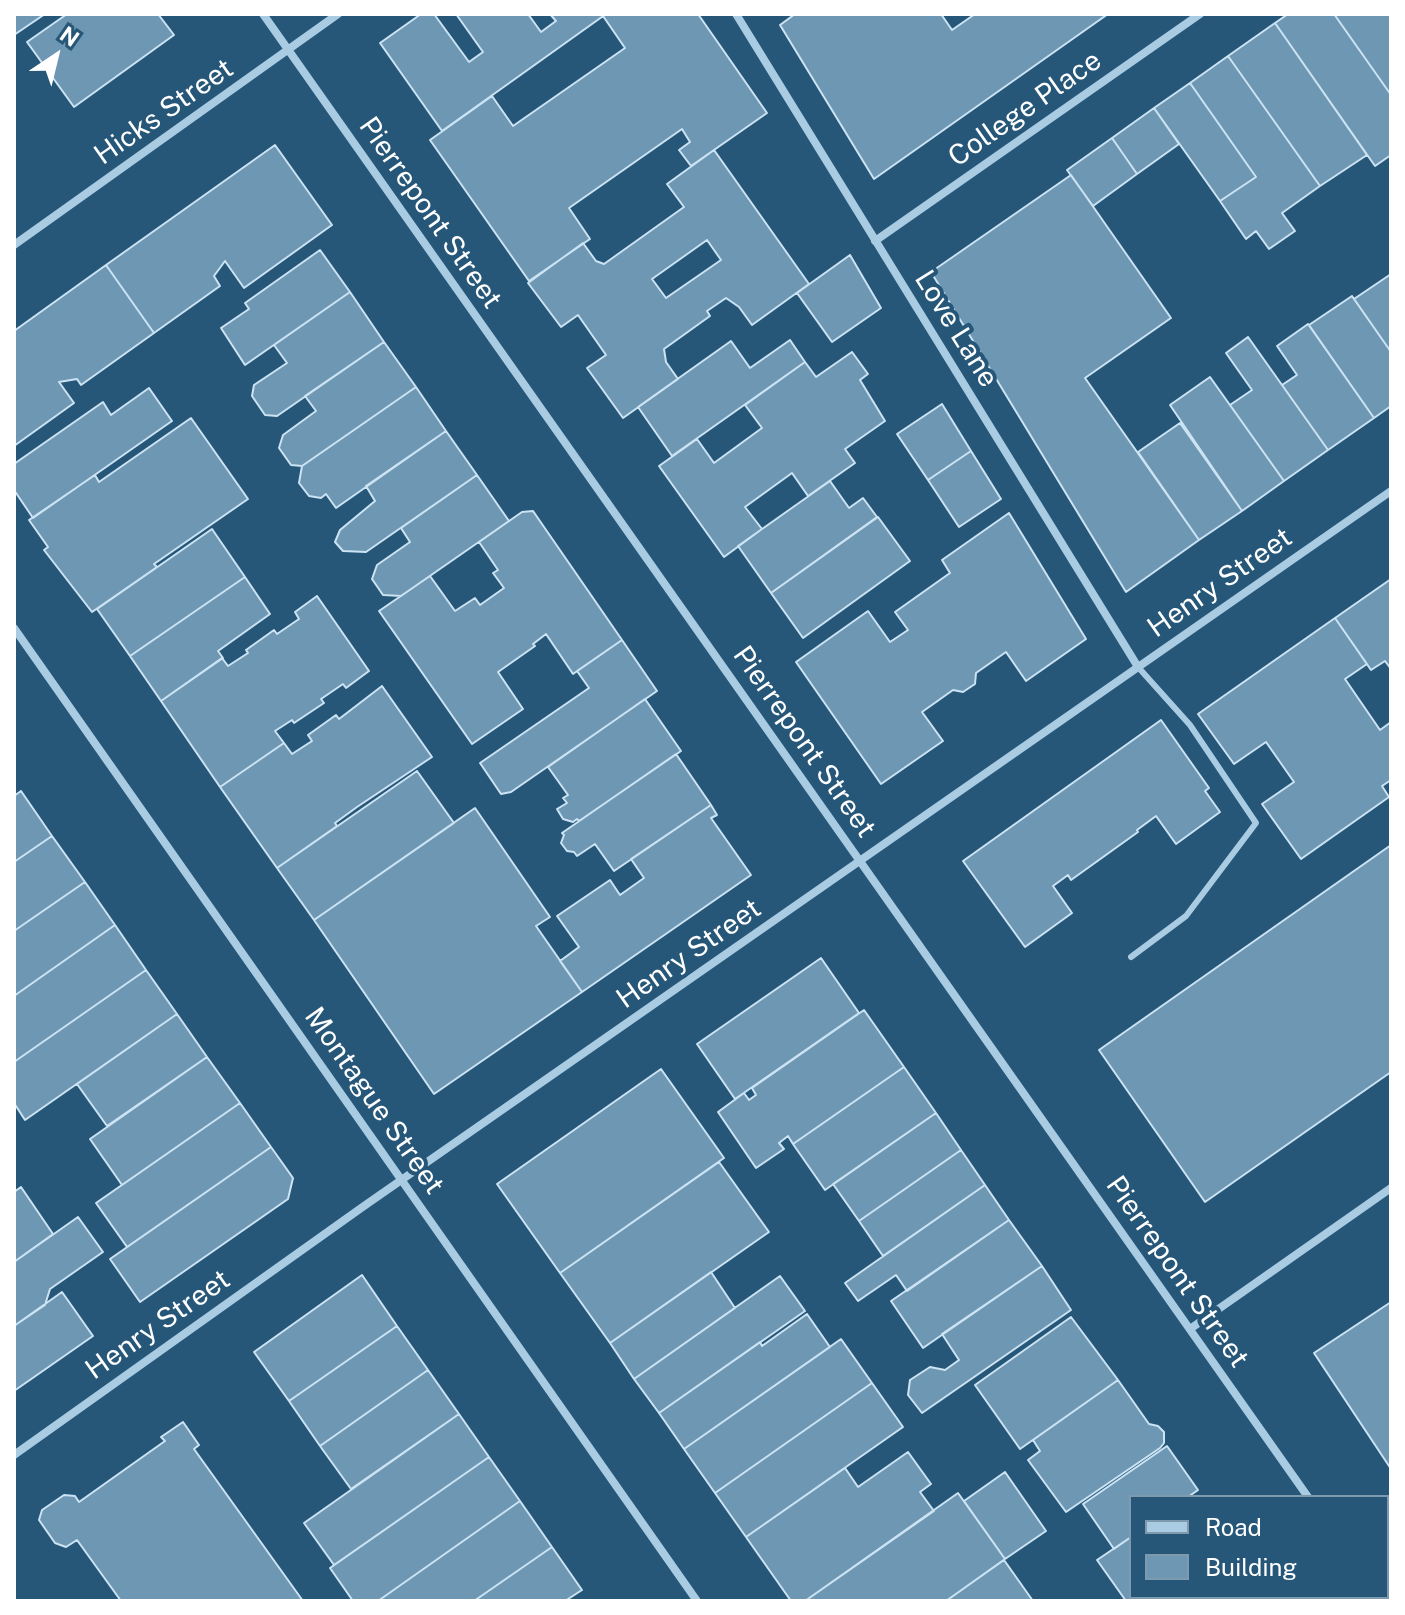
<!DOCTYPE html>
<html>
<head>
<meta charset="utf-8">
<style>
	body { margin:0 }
	#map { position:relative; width:1405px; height:1615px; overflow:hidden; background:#265779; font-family:"Public Sans",sans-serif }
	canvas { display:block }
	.frame { position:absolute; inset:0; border:16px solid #fff; pointer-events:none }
	.legend { position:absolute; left:1129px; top:1495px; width:260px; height:104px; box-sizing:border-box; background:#265779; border:2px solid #7d9aaf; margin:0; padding:10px 14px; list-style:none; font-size:24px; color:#fff }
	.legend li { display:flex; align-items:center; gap:16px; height:40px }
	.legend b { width:40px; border:2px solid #7d9aaf }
	.north { position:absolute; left:16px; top:16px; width:80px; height:80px; -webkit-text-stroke:6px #265779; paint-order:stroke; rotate:35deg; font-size:22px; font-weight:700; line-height:32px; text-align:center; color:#fff }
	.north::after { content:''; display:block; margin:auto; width:28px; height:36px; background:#fff; clip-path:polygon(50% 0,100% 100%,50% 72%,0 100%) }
</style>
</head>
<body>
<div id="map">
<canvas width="1405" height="1615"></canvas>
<div class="frame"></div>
<ul class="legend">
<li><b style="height:10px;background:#a9cce3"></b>Road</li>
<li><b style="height:22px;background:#6e97b3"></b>Building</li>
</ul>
<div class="north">N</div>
</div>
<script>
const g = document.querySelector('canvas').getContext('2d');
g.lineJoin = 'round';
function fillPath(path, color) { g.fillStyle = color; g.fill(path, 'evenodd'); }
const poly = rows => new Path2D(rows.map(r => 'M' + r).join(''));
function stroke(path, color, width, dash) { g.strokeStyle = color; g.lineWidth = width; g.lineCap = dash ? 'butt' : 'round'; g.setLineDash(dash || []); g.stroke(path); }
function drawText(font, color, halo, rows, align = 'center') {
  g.font = font + ' "Public Sans",sans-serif'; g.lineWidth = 8; g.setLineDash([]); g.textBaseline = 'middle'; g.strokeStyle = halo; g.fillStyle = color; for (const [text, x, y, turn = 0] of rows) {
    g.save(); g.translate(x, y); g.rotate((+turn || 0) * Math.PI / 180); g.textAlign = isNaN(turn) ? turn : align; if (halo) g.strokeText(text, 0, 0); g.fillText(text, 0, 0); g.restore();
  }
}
const building = poly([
	[14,14,45,14,14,35,14,14],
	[67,14,158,14,174,35,74,107,27,42,67,14],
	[421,14,434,14,469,62,483,52,456,14,528,14,541,32,556,21,550,14,606,14,442,131,380,43,421,14],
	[606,14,698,14,767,113,691,166,679,150,690,142,682,129,569,208,590,239,529,281,430,140,492,96,513,126,625,48,603,16,606,14],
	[795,14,941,14,952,30,975,14,1108,14,874,179,780,25,795,14],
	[1288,14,1334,14,1391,95,1391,155,1375,166,1275,23,1288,14],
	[1334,14,1391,14,1391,95,1334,14],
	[1275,23,1367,155,1320,186,1228,56,1275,23],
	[1228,56,1320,186,1282,213,1295,231,1269,249,1256,231,1246,239,1220,201,1256,177,1190,83,1228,56],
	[1190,83,1256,177,1220,201,1154,108,1190,83],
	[1154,108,1179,144,1137,174,1112,138,1154,108],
	[1112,138,1137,174,1093,206,1067,170,1112,138],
	[275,145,332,225,244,288,225,261,214,276,220,286,154,333,106,265,275,145],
	[714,150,809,284,752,325,739,307,726,298,707,311,710,316,664,349,666,362,678,379,623,418,587,368,606,355,578,315,561,327,528,283,583,243,596,261,604,264,684,207,667,184,714,150],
	[707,240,721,260,666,298,652,279,707,240],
	[1071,175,1171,318,1085,378,1199,540,1126,592,931,272,1071,175],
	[320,250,350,292,245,365,221,328,249,309,245,303,320,250],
	[850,255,881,308,832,342,797,293,850,255],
	[106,265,154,333,81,385,77,379,59,382,74,403,14,446,14,331,106,265],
	[1391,274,1391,352,1354,299,1391,274],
	[350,292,384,342,277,416,265,415,252,396,254,385,287,363,274,345,350,292],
	[1352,296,1391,352,1391,406,1374,418,1309,325,1352,296],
	[1308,324,1374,418,1328,450,1282,385,1297,375,1277,346,1308,324],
	[1248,337,1328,450,1284,481,1230,405,1252,390,1226,353,1248,337],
	[790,340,805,362,672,456,638,407,731,341,750,368,790,340],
	[384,342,416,387,302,466,291,465,279,448,283,435,316,411,305,396,384,342],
	[852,352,868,374,860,380,885,421,845,449,855,463,808,496,792,473,745,507,762,529,724,557,659,466,697,439,714,463,762,428,745,405,805,362,816,377,852,352],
	[1210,377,1284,481,1242,511,1170,405,1210,377],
	[416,387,446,431,336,508,326,494,321,498,309,496,299,483,302,466,416,387],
	[149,388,172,421,33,518,14,490,14,464,103,402,111,415,149,388],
	[942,404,971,451,928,480,897,434,942,404],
	[191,418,248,499,154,564,157,567,92,612,44,550,48,547,29,520,95,475,99,482,191,418],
	[1180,423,1242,511,1199,540,1138,452,1180,423],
	[446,431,477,475,366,552,343,551,335,542,340,530,375,501,366,486,446,431],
	[971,451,1001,499,959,527,928,480,971,451],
	[477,475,509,521,401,596,383,595,372,579,377,565,410,542,401,528,477,475],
	[830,481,849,508,863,498,877,517,771,593,738,546,830,481],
	[533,511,622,640,573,674,546,634,533,644,535,646,498,672,523,709,472,744,379,611,430,576,455,611,475,598,480,605,504,588,493,573,498,570,479,542,522,512,533,511],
	[1009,513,1086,639,1026,681,1006,652,976,673,975,684,963,692,953,690,922,712,943,741,881,784,796,662,868,611,890,642,908,630,895,612,950,573,942,560,1009,513],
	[878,517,910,561,803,638,771,593,878,517],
	[212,529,245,577,130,656,97,609,212,529],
	[245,577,270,614,218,651,223,658,161,701,130,656,245,577],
	[1391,579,1391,669,1385,661,1371,670,1335,618,1391,579],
	[317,596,369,671,346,688,343,684,321,699,324,703,294,723,292,720,275,731,284,743,220,787,161,701,222,658,228,666,248,653,246,650,274,630,277,634,299,619,295,612,317,596],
	[1335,618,1367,664,1345,679,1380,730,1391,722,1391,780,1382,786,1389,797,1301,859,1262,804,1294,782,1266,742,1234,764,1198,714,1335,618],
	[622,640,657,691,511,792,501,794,480,763,589,688,577,671,622,640],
	[382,686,432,757,357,807,335,823,337,826,277,868,220,787,284,743,292,754,312,741,308,735,336,715,339,719,382,686],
	[645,699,681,751,579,821,577,819,573,822,563,819,557,809,567,803,563,798,568,795,548,767,645,699],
	[1161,720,1209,788,1205,791,1220,812,1176,844,1156,816,1137,830,1138,832,1071,880,1068,875,1053,886,1072,913,1025,947,963,861,1161,720],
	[676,754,711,805,614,871,595,844,577,856,574,852,567,851,561,843,564,835,562,833,676,754],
	[417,771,454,823,314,920,277,868,417,771],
	[21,791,52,836,14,862,14,796,21,791],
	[711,805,717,815,711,818,751,875,582,992,560,961,579,947,557,916,610,880,620,895,644,878,631,859,711,805],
	[475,808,550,917,536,926,582,992,434,1094,314,920,475,808],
	[52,836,85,882,14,931,14,862,52,836],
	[1391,845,1391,1072,1205,1202,1099,1050,1391,845],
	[85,882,115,925,14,996,14,931,85,882],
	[115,925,146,970,14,1062,14,996,115,925],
	[821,958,859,1013,735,1099,697,1044,821,958],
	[146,970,177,1014,25,1120,14,1103,14,1062,146,970],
	[864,1010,904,1067,793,1144,788,1136,779,1143,784,1149,756,1168,718,1112,744,1093,749,1100,756,1095,752,1088,864,1010],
	[177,1014,207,1057,107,1126,77,1084,177,1014],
	[207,1057,240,1103,122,1185,90,1139,207,1057],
	[904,1067,936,1113,825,1190,793,1144,904,1067],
	[661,1069,724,1158,560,1273,497,1184,661,1069],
	[240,1103,271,1147,127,1247,96,1203,240,1103],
	[936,1113,961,1150,859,1221,833,1184,936,1113],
	[271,1147,293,1178,288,1199,140,1302,110,1259,271,1147],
	[961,1150,985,1185,883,1256,859,1221,961,1150],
	[719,1162,769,1232,610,1343,560,1273,719,1162],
	[985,1185,1009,1220,907,1291,896,1275,858,1301,845,1283,985,1185],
	[21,1187,53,1234,14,1262,14,1192,21,1187],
	[78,1217,103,1252,50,1289,45,1305,14,1326,14,1262,78,1217],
	[1009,1220,1042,1266,923,1348,891,1301,1009,1220],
	[1042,1266,1071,1310,922,1413,908,1395,910,1380,930,1367,945,1370,959,1360,942,1334,1042,1266],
	[711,1272,735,1308,634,1379,610,1343,711,1272],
	[362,1275,397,1326,289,1401,254,1352,362,1275],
	[780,1276,805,1311,659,1413,634,1379,780,1276],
	[62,1292,93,1336,14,1391,14,1326,62,1292],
	[1391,1302,1391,1469,1314,1353,1391,1302],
	[807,1314,830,1347,684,1449,659,1413,760,1342,762,1346,807,1314],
	[1071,1317,1118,1380,1020,1449,975,1385,1071,1317],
	[397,1326,428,1370,320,1446,289,1401,397,1326],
	[841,1339,872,1383,715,1493,684,1449,841,1339],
	[428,1370,459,1414,351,1489,320,1446,428,1370],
	[1118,1380,1149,1424,1158,1426,1164,1432,1164,1443,1160,1448,1066,1512,1028,1460,1040,1451,1033,1440,1118,1380],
	[872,1383,903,1427,746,1537,715,1493,872,1383],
	[459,1414,489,1457,334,1565,304,1523,459,1414],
	[183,1422,199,1445,194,1449,303,1601,121,1601,77,1540,66,1547,55,1543,39,1520,42,1510,64,1495,75,1496,79,1502,165,1441,161,1437,183,1422],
	[1167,1446,1198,1490,1188,1497,1131,1497,1131,1537,1114,1549,1083,1504,1167,1446],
	[908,1452,931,1484,920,1492,934,1511,805,1601,791,1601,746,1537,845,1468,858,1487,908,1452],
	[489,1457,520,1501,378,1601,353,1601,330,1568,489,1457],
	[1005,1472,1046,1531,1005,1559,964,1501,1005,1472],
	[958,1493,1005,1559,946,1601,805,1601,958,1493],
	[520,1501,552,1547,474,1601,378,1601,520,1501],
	[1131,1537,1131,1597,1142,1597,1137,1601,1126,1601,1097,1560,1131,1537],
	[552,1547,582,1590,565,1601,474,1601,552,1547],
	[1004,1560,1033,1601,946,1601,1004,1560],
	[1142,1597,1229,1597,1223,1601,1138,1601,1142,1597],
	[1229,1597,1278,1597,1281,1601,1223,1601,1229,1597]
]);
fillPath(building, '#6e97b3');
stroke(building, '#cbe3f3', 2);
stroke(poly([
	[1131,957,1186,916,1256,823,1190,725,1138,667]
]), '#a9cce3', 6);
stroke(poly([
	[263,14,1308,1497],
	[736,14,1138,667],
	[875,241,1200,14],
	[14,245,338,14],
	[14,628,697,1601],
	[1190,1329,1391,1188],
	[14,1455,364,1206,1391,491],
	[1377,1597,1380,1601]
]), '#a9cce3', 8);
drawText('28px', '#fff', '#265779', [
	["College Place",1025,109,-35],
	["Hicks Street",164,112,-35],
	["Pierrepont Street",430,213,55],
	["Love Lane",956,329,58],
	["Henry Street",1220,583,-35],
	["Pierrepont Street",804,742,55],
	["Henry Street",689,954,-35],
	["Montague Street",374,1101,55],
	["Pierrepont Street",1177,1272,55],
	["Henry Street",158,1325,-35]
]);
</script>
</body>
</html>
